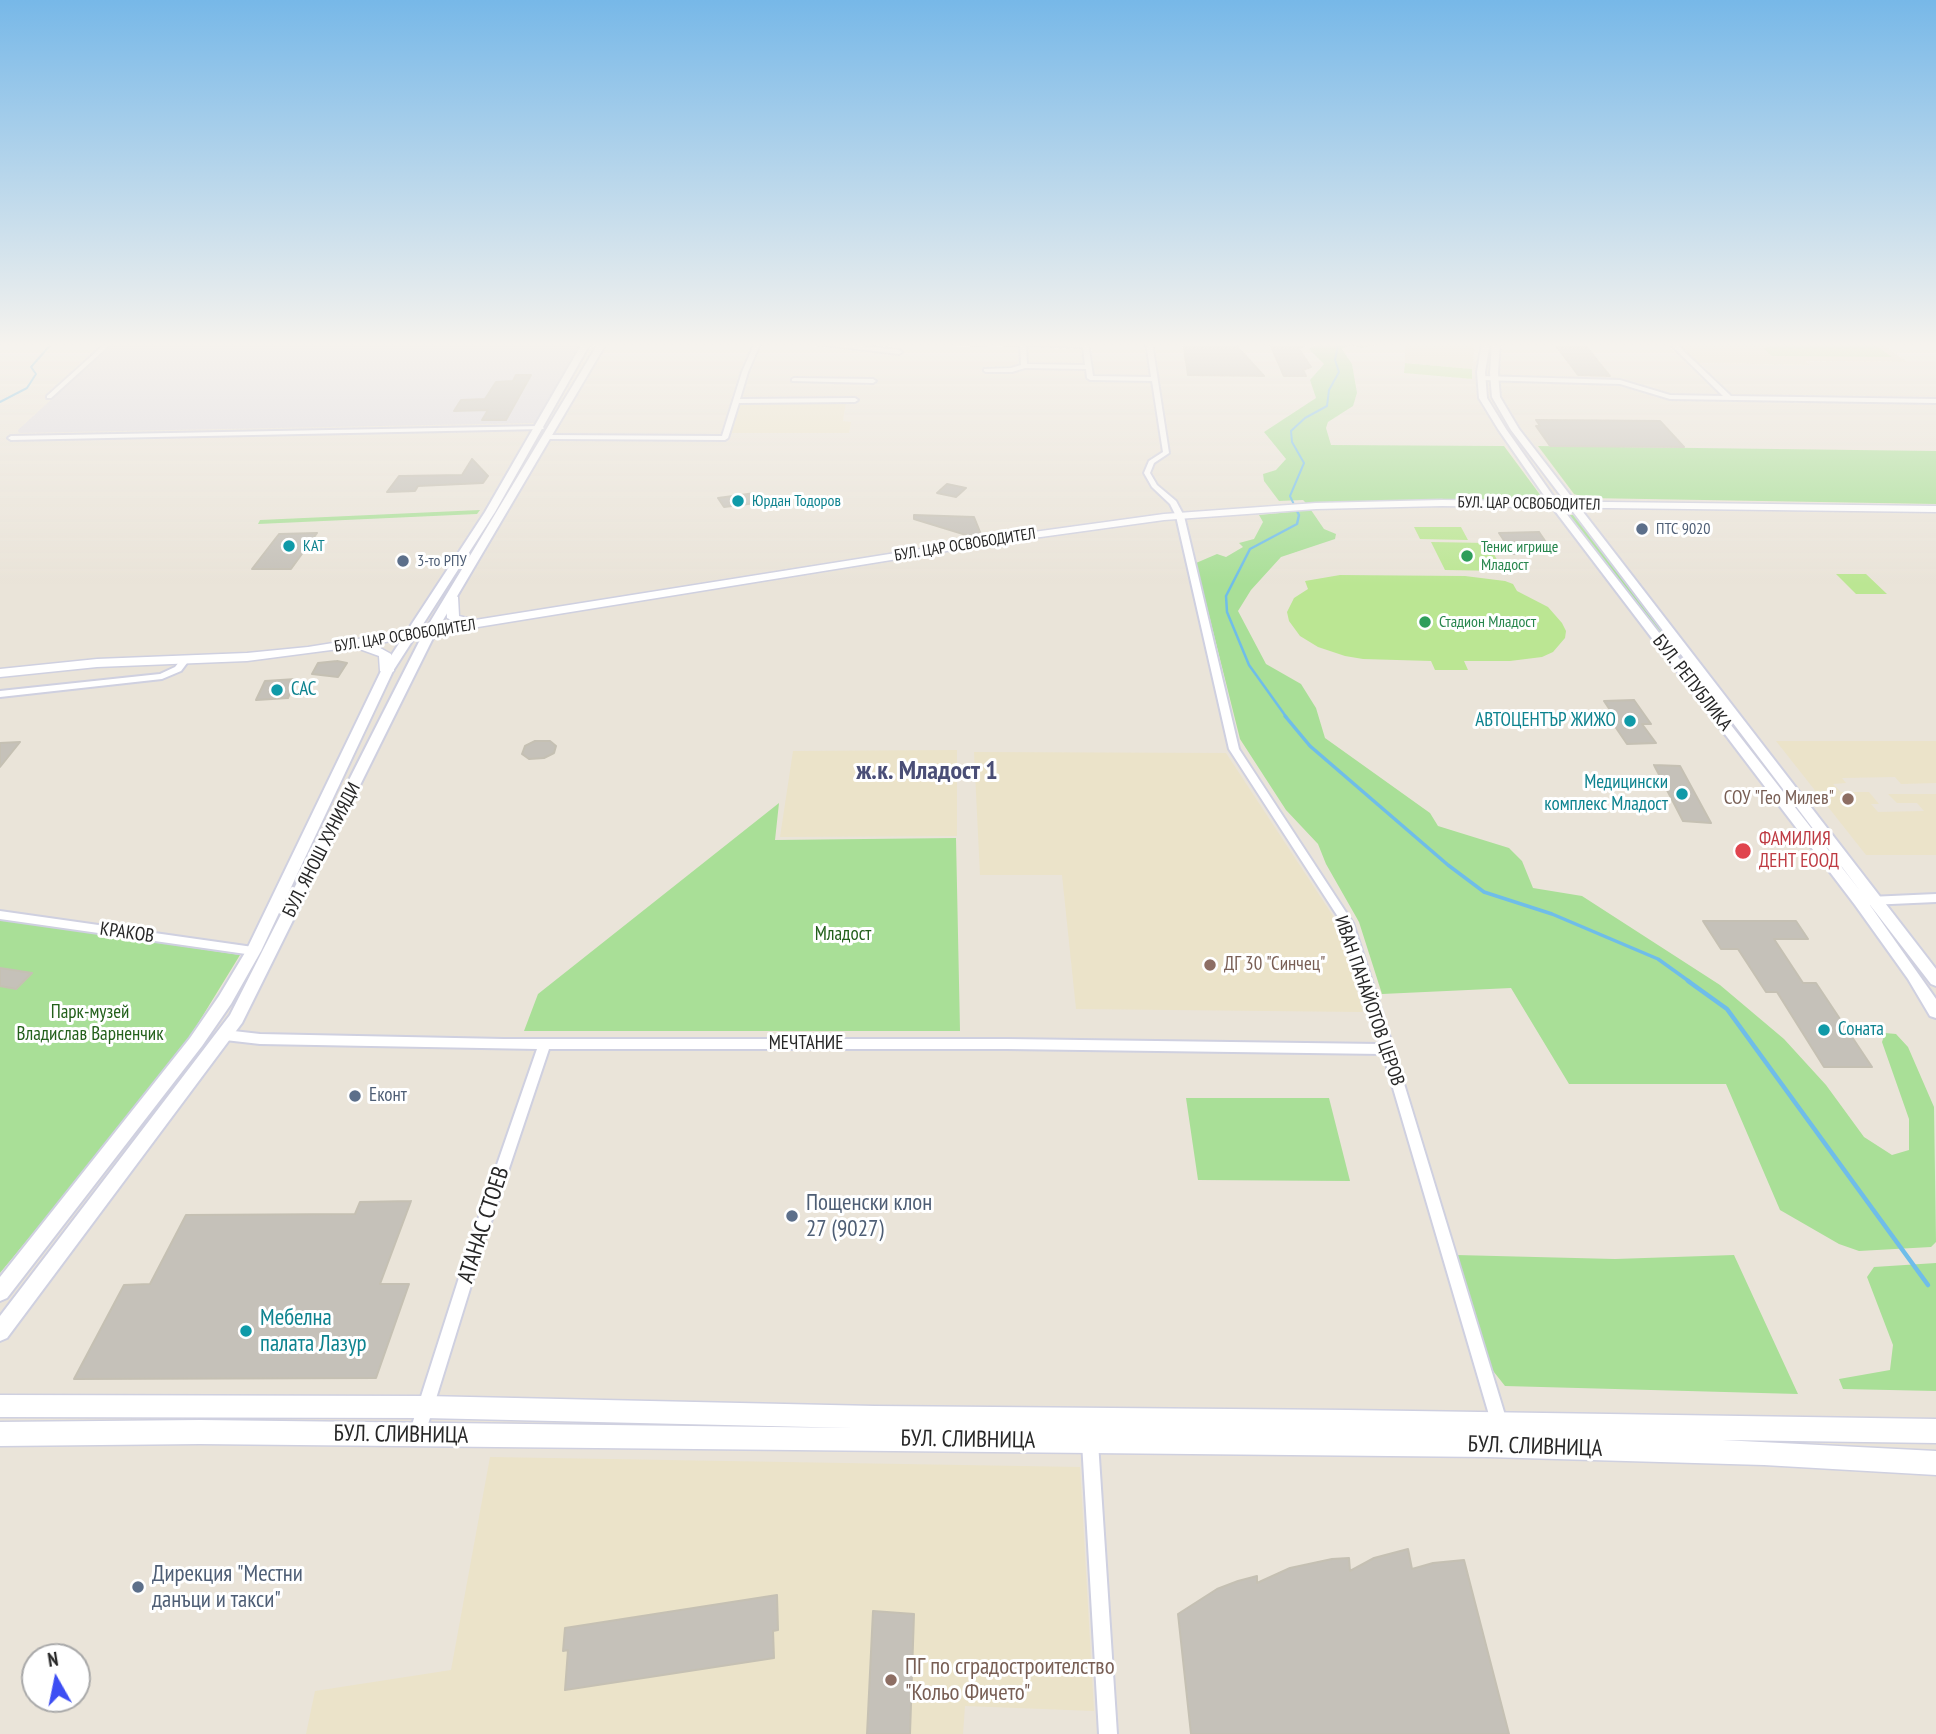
<!DOCTYPE html>
<html>
<head>
<meta charset="utf-8">
<style>
	body { margin:0 }
	#map { position:relative; width:1936px; height:1734px; overflow:hidden; background:#eae4d9; font-family:"PT Sans Narrow",sans-serif }
	canvas { display:block }
	.north { position:absolute; left:21px; top:1643px; width:70px; height:70px; box-sizing:border-box; background:#fff; border:2px solid #a9a9a9; border-radius:50%; rotate:351deg; font-size:19px; font-weight:700; line-height:28px; text-align:center; color:#272727 }
	.north::after { content:''; display:block; margin:auto; width:24px; height:32px; background:#3d4ef3; clip-path:polygon(50% 0,100% 100%,50% 72%,0 100%) }
</style>
</head>
<body>
<div id="map">
<canvas width="1936" height="1734"></canvas>
<div class="north">N</div>
</div>
<script>
const g = document.querySelector('canvas').getContext('2d');
g.lineJoin = 'round';
function fillPath(path, color) { g.fillStyle = color; g.fill(path, 'evenodd'); }
const poly = rows => new Path2D(rows.map(r => 'M' + r).join(''));
function stroke(path, color, width, dash) { g.strokeStyle = color; g.lineWidth = width; g.lineCap = dash ? 'butt' : 'round'; g.setLineDash(dash || []); g.stroke(path); }
function drawText(font, color, halo, rows, align = 'center') {
  g.font = font + ' "PT Sans Narrow",sans-serif'; g.lineWidth = 6; g.setLineDash([]); g.textBaseline = 'middle'; g.strokeStyle = halo; g.fillStyle = color; for (const [text, x, y, turn = 0] of rows) {
    g.save(); g.translate(x, y); g.rotate((+turn || 0) * Math.PI / 180); g.textAlign = isNaN(turn) ? turn : align; if (halo) g.strokeText(text, 0, 0); g.fillText(text, 0, 0); g.restore();
  }
}
fillPath(poly([
	[114,342,581,342,535,423,19,433,18,430]
]), '#dddae2');
fillPath(poly([
	[1420,342,1475,343,1472,369,1405,363,1405,344],
	[1677,342,1880,342,1907,362,1806,361,1810,365,1698,363],
	[739,402,846,402,843,421,851,422,849,433,728,433],
	[1776,741,1936,741,1936,783,1901,784,1895,777,1842,778,1846,783,1833,784,1841,792,1869,792,1879,804,1871,804,1878,812,1924,811,1917,803,1897,803,1888,794,1936,794,1936,855,1866,855],
	[957,750,957,836,780,837,793,751],
	[974,752,1226,753,1337,922,1363,1012,1076,1009,1062,875,980,875],
	[490,1457,1080,1467,1094,1711,965,1706,963,1734,306,1734,315,1691,451,1670]
]), '#ebe3c9');
fillPath(poly([
	[1320,342,1391,342,1362,348,1351,345,1342,349,1352,364,1357,393,1353,406,1328,422,1326,428,1331,445,1504,446,1541,496,1536,499,1306,503,1303,500,1279,501,1264,481,1263,474,1276,470,1286,459,1264,432,1316,398,1310,380,1324,364,1309,349],
	[1538,446,1936,451,1936,504,1587,498,1574,494],
	[480,510,477,514,258,524,260,520],
	[1311,510,1324,529,1336,534,1335,539,1281,557,1251,590,1238,611,1266,664,1301,684,1316,708,1325,738,1430,813,1438,826,1509,848,1522,861,1533,888,1582,896,1720,985,1784,1039,1826,1085,1864,1137,1892,1155,1909,1150,1909,1119,1882,1042,1885,1033,1896,1034,1908,1047,1934,1107,1936,1242,1931,1247,1859,1251,1839,1244,1780,1210,1726,1084,1569,1084,1511,988,1382,994,1359,922,1326,864,1318,844,1286,810,1240,739,1196,563,1217,554,1226,557,1243,547,1239,543,1254,539,1263,522,1259,515],
	[1563,515,1579,515,1858,876,1839,874],
	[779,803,775,840,956,838,960,1031,524,1031,538,994],
	[0,919,240,955,175,1061,0,1273],
	[1186,1098,1329,1098,1350,1181,1198,1180],
	[1456,1255,1615,1259,1734,1255,1798,1394,1505,1386,1490,1367],
	[1936,1263,1936,1391,1843,1389,1839,1379,1890,1370,1893,1345,1867,1277,1874,1267]
]), '#a9df97');
fillPath(poly([
	[1771,342,1871,342,1892,357,1772,356,1763,348,1776,346],
	[1405,363,1472,369,1472,379,1404,373],
	[1414,527,1461,527,1468,540,1420,539],
	[1431,542,1488,543,1503,571,1445,570],
	[1836,574,1866,574,1887,594,1856,594],
	[1340,575,1465,576,1505,581,1513,584,1517,591,1548,607,1562,623,1566,631,1565,638,1553,652,1542,657,1510,661,1464,661,1468,670,1435,670,1431,661,1363,659,1345,656,1318,647,1300,636,1289,621,1287,612,1294,598,1308,589,1305,581]
]), '#bbe693');
stroke(poly([
	[0,402,27,388,36,374,31,367,53,342],
	[1296,509,1290,496,1304,463,1292,442,1291,431,1305,418,1327,406,1329,390,1339,372,1335,360,1338,346,1352,342]
]), '#6fbde9', 2);
stroke(poly([
	[1287,718,1249,665,1227,612,1226,596,1250,549,1297,524,1299,515,1295,507]
]), '#6fbde9', 2.5);
stroke(poly([
	[1285,716,1310,746,1448,865,1484,892,1552,914,1658,959,1690,982]
]), '#6fbde9', 3.5);
stroke(poly([
	[1688,981,1727,1009,1928,1285]
]), '#6fbde9', 4.5);
const building = poly([
	[1183,342,1233,342,1264,376,1188,375,1183,342],
	[1269,342,1311,342,1299,349,1311,367,1303,370,1306,376,1284,376,1269,342],
	[1556,346,1586,346,1610,376,1578,375,1556,346],
	[516,375,531,375,506,420,482,420,488,410,454,411,461,400,485,399,496,382,513,381,516,375],
	[1536,420,1660,421,1684,447,1550,446,1536,426,1540,426,1536,420],
	[472,459,488,476,483,483,418,486,415,491,387,492,399,476,462,475,472,459],
	[947,484,966,488,956,497,937,493,947,484],
	[755,493,756,503,724,507,718,498,755,493],
	[914,515,974,517,982,537,976,538,914,519,914,515],
	[1539,532,1554,554,1513,554,1499,533,1539,532],
	[317,533,291,569,252,569,279,534,317,533],
	[337,661,347,663,338,677,312,674,318,663,337,661],
	[296,679,288,698,256,700,265,681,296,679],
	[1634,700,1651,724,1642,724,1656,743,1627,744,1610,719,1616,719,1604,701,1634,700],
	[535,741,550,741,556,746,554,753,544,758,529,759,522,754,525,746,535,741],
	[20,742,0,767,0,743,20,742],
	[1654,765,1680,766,1711,823,1683,821,1654,765],
	[1703,921,1796,921,1808,939,1774,939,1803,983,1816,983,1872,1067,1824,1067,1777,992,1766,992,1738,949,1721,949,1703,921],
	[0,968,32,973,16,989,0,986,0,968],
	[411,1201,380,1284,409,1284,376,1378,74,1379,124,1285,150,1284,186,1215,355,1214,360,1202,411,1201],
	[1408,1549,1412,1569,1433,1563,1464,1560,1509,1734,1191,1734,1178,1614,1217,1589,1238,1581,1257,1576,1257,1583,1290,1568,1332,1559,1349,1558,1350,1571,1374,1558,1408,1549],
	[777,1595,778,1630,773,1631,774,1658,565,1690,568,1650,563,1651,565,1628,777,1595],
	[873,1611,914,1614,910,1734,867,1734,873,1611]
]);
fillPath(building, '#c5c1b9');
stroke(building, '#c5c0b3', 2);
const minor = poly([
	[107,342,113,342,51,398,47,398,47,396,107,342],
	[755,342,761,342,748,372,740,399,855,398,858,400,855,402,739,403,728,438,725,440,548,439,545,437,548,435,722,436,742,372,755,342],
	[812,342,826,342,899,350,902,352,899,354,815,344,812,342],
	[948,342,1082,343,1082,342,1088,342,1093,376,1151,377,1146,342,1152,342,1169,453,1154,463,1150,473,1157,485,1176,501,1184,516,1239,749,1353,923,1384,1018,1508,1425,1505,1430,1500,1433,1495,1430,1492,1425,1383,1054,1007,1049,549,1049,486,1237,425,1434,423,1439,417,1442,411,1439,409,1434,472,1237,537,1049,260,1044,225,1040,221,1038,219,1035,221,1032,225,1030,260,1034,504,1039,1007,1039,1380,1044,1342,923,1229,749,1176,516,1170,504,1152,487,1144,473,1149,461,1163,452,1152,381,1090,380,1087,378,1086,369,1025,368,1012,372,986,372,984,371,984,369,1011,368,1021,365,1020,345,951,344,948,342],
	[1026,345,1083,347,1085,365,1027,364,1026,345],
	[1668,342,1674,342,1731,396,1936,399,1936,403,1670,399,1620,384,1481,380,1478,378,1481,376,1620,380,1670,395,1723,396,1668,342],
	[794,378,873,379,876,381,873,383,792,381,792,379,794,378],
	[541,426,544,428,543,429,11,440,8,438,11,436,541,426],
	[186,656,190,659,181,671,162,679,0,697,0,691,160,674,175,667,183,657,186,656],
	[1936,894,1936,902,1869,905,1864,901,1869,897,1936,894],
	[0,911,253,947,257,948,259,951,257,954,253,955,0,919,0,911],
	[1090,1434,1096,1436,1098,1442,1117,1734,1099,1734,1082,1442,1084,1436,1090,1434]
]);
const tertiary = poly([
	[583,342,591,342,495,512,393,671,261,951,231,1004,202,1046,7,1298,0,1301,0,1277,190,1038,219,996,246,951,381,671,485,512,583,342],
	[599,342,607,342,436,632,242,1023,7,1338,0,1341,0,1316,230,1015,424,632,599,342],
	[1482,342,1490,342,1485,372,1487,398,1506,429,1558,503,1861,892,1511,430,1492,397,1490,373,1492,342,1500,342,1498,373,1500,397,1519,429,1936,969,1936,986,1931,984,1867,901,1936,999,1936,1018,1930,1016,1908,979,1855,905,1552,507,1498,429,1479,398,1477,372,1482,342]
]);
const secondary = poly([
	[1442,500,1936,506,1936,512,1442,506,1316,509,1164,520,990,544,373,644,391,654,394,671,387,675,380,671,379,656,354,647,247,661,97,667,0,677,0,669,97,659,247,653,308,647,458,623,447,618,446,597,452,593,458,597,459,616,475,620,990,538,1164,514,1316,503,1442,500],
	[0,1395,425,1396,875,1406,1348,1410,1936,1419,1936,1443,1722,1440,1936,1451,1936,1475,1764,1465,1488,1457,200,1444,0,1446,0,1422,200,1420,854,1428,425,1418,0,1417,0,1395]
]);
stroke(minor, '#cfd0e0', 4);
stroke(tertiary, '#cfd0e0', 4);
stroke(secondary, '#cfd0e0', 3);
fillPath(minor, '#fff');
fillPath(tertiary, '#fff');
fillPath(secondary, '#fff');
const sky = g.createLinearGradient(0, 0, 0, 584);
sky.addColorStop(0, '#77b8e8');
sky.addColorStop(0.59, '#f6f3ee');
sky.addColorStop(1, '#f6f3ee00');
g.fillStyle = sky;
g.fillRect(0, 0, 1936, 584);
for (const [x, y, r, color] of [
	[738,501,7,"#0f9aa8"],
	[1642,529,7,"#5c6f8a"],
	[289,546,7,"#0f9aa8"],
	[1467,556,7,"#2e9e5b"],
	[403,561,7,"#5c6f8a"],
	[1425,622,7,"#2e9e5b"],
	[277,690,7,"#0f9aa8"],
	[1630,721,7,"#0f9aa8"],
	[1682,794,7,"#0f9aa8"],
	[1848,799,7,"#8d6e63"],
	[1743,851,9,"#e0444e"],
	[1210,965,7,"#8d6e63"],
	[1824,1030,7,"#0f9aa8"],
	[355,1096,7,"#5c6f8a"],
	[792,1216,7,"#5c6f8a"],
	[246,1331,7,"#0f9aa8"],
	[138,1587,7,"#5c6f8a"],
	[891,1680,7,"#8d6e63"]
]) { const dot = new Path2D(); dot.arc(x, y, r, 0, 2 * Math.PI); g.fillStyle = color; g.fill(dot); stroke(dot, '#fff', 2.5); }
drawText('16px', '#0d838f', '#fff', [
	["Юрдан Тодоров",752,501],
	["КАТ",303,546]
], 'left');
drawText('16px', '#272727', '#fff', [
	["БУЛ. ЦАР ОСВОБОДИТЕЛ",1529,504,1],
	["БУЛ. ЦАР ОСВОБОДИТЕЛ",965,545,-9],
	["БУЛ. ЦАР ОСВОБОДИТЕЛ",405,636,-9]
]);
drawText('16px', '#4e5e75', '#fff', [
	["ПТС 9020",1656,529],
	["3-то РПУ",417,561]
], 'left');
drawText('16px', '#27864d', '#fff', [
	["Тенис игрище",1481,547],
	["Младост",1481,565],
	["Стадион Младост",1439,622]
], 'left');
drawText('19px', '#272727', '#fff', [
	["БУЛ. РЕПУБЛИКА",1692,683,52],
	["БУЛ. ЯНОШ ХУНИЯДИ",322,850,-63],
	["КРАКОВ",127,933,8],
	["ИВАН ПАНАЙОТОВ ЦЕРОВ",1369,1001,71],
	["МЕЧТАНИЕ",806,1044]
]);
drawText('19px', '#0d838f', '#fff', [
	["САС",291,690],
	["АВТОЦЕНТЪР ЖИЖО",1616,721,"right"],
	["Медицински",1668,783,"right"],
	["комплекс Младост",1668,805,"right"],
	["Соната",1838,1030]
], 'left');
drawText('19px', '#785e54', '#fff', [
	["СОУ \"Гео Милев\"",1834,799],
	["ДГ 30 \"Синчец\"",1224,965,"left"]
], 'right');
drawText('19px', '#be3a42', '#fff', [
	["ФАМИЛИЯ",1759,840],
	["ДЕНТ ЕООД",1759,862]
], 'left');
drawText('19px', '#23601b', '#fff', [
	["Младост",843,935],
	["Парк-музей",90,1013],
	["Владислав Варненчик",90,1035]
]);
drawText('19px', '#4e5e75', '#fff', [
	["Еконт",369,1096]
], 'left');
drawText('23px', '#4e5e75', '#fff', [
	["Пощенски клон",806,1203],
	["27 (9027)",806,1229],
	["Дирекция \"Местни",152,1574],
	["данъци и такси\"",152,1600]
], 'left');
drawText('23px', '#272727', '#fff', [
	["АТАНАС СТОЕВ",484,1225,-72],
	["БУЛ. СЛИВНИЦА",401,1435,1],
	["БУЛ. СЛИВНИЦА",968,1440,1],
	["БУЛ. СЛИВНИЦА",1535,1447,2]
]);
drawText('23px', '#0d838f', '#fff', [
	["Мебелна",260,1318],
	["палата Лазур",260,1344]
], 'left');
drawText('23px', '#785e54', '#fff', [
	["ПГ по сградостроителство",905,1667],
	["\"Кольо Фичето\"",905,1693]
], 'left');
drawText('bold 26px', '#4a4e76', '#fff', [
	["ж.к. Младост 1",927,772]
]);
</script>
</body>
</html>
